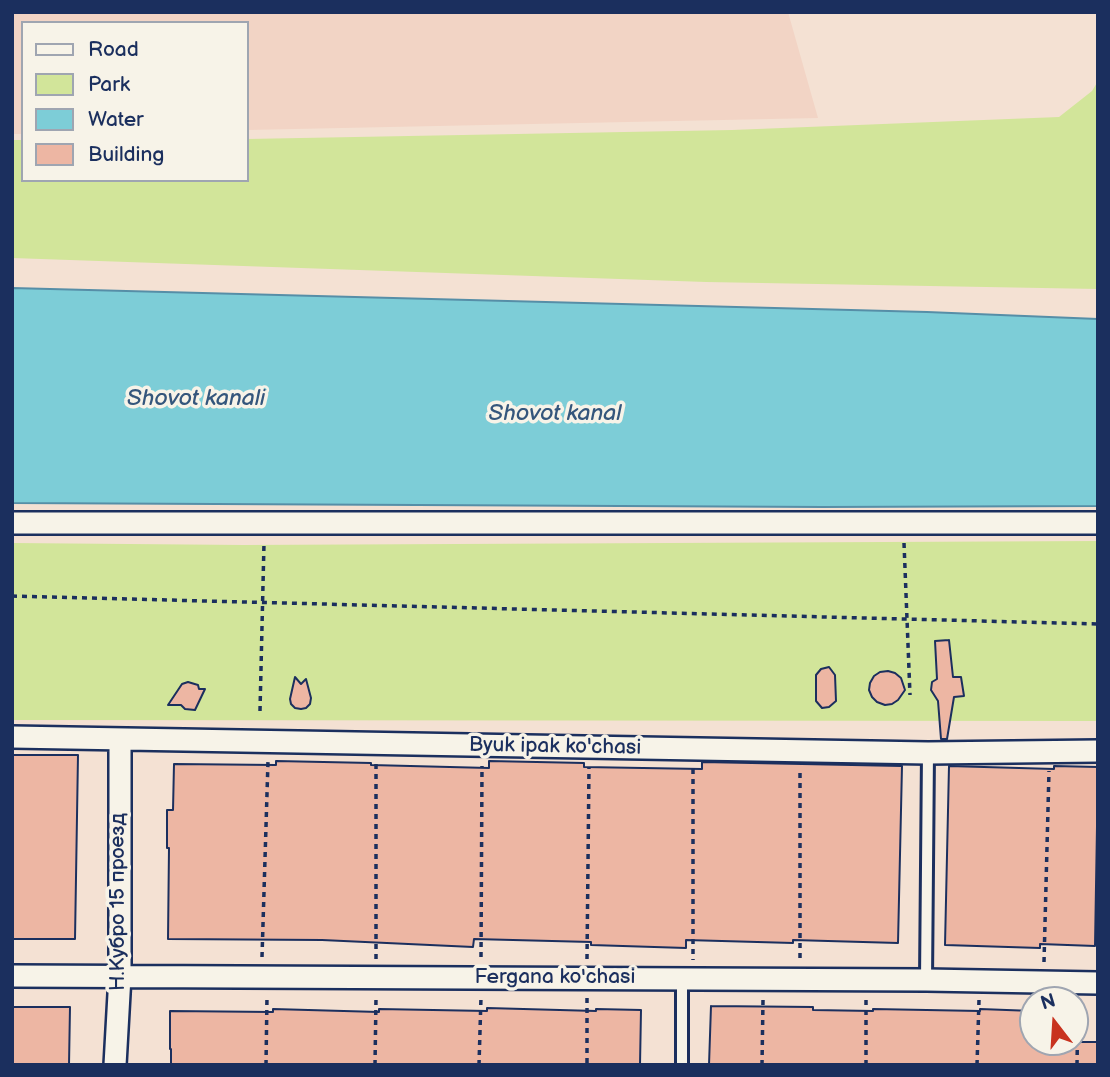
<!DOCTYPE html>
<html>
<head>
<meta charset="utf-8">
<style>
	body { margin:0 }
	#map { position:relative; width:1110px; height:1077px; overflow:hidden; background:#f4e1d3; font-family:"Balsamiq Sans",sans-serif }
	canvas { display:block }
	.frame { position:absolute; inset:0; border:14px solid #1b2f5e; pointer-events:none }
	.legend { position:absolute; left:21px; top:21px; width:228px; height:161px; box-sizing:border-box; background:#f7f3e8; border:2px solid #9fa5b1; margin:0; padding:9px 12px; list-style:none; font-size:21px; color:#1b2f5e }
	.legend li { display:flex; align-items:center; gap:14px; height:35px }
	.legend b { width:35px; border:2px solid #9fa5b1 }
	.north { position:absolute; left:1019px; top:986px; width:70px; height:70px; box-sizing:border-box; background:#f7f3e8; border:2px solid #9fa5b1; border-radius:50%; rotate:343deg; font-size:19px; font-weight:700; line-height:28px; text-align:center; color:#1b2f5e }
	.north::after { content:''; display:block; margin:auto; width:24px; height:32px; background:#c8321e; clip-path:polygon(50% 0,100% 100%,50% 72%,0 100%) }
</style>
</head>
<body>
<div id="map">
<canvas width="1110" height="1077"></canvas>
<div class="frame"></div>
<ul class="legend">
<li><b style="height:9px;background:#f7f3e8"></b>Road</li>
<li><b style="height:19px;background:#d2e59a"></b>Park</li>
<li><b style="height:19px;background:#7dcdd7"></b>Water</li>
<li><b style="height:19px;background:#edb6a3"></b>Building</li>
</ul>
<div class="north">N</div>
</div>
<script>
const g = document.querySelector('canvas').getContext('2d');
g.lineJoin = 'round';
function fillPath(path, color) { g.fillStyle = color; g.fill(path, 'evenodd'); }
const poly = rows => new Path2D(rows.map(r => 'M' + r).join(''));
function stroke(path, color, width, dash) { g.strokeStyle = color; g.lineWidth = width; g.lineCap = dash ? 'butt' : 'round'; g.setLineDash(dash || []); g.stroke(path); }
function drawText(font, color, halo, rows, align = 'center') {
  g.font = font + ' "Balsamiq Sans",sans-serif'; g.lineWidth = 7; g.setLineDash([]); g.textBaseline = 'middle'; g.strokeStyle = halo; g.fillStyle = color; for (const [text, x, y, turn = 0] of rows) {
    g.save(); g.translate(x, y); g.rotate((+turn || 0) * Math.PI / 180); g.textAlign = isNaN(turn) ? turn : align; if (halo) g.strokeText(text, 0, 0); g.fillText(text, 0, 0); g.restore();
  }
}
fillPath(poly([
	[12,12,788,12,818,118,247,130,247,23,23,23,23,134,12,134]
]), '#f2d4c5');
fillPath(poly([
	[1098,81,1098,289,706,282,12,258,12,140,23,140,23,180,247,180,247,139,732,130,1059,117,1092,91],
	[1098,541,1098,721,12,720,12,543,244,545]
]), '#d2e59a');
const water = poly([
	[12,288,927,312,1098,319,1098,506,823,507,12,503,12,288]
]);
fillPath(water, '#7dcdd7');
stroke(water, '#568ea7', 2);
const building = poly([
	[949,640,953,677,961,677,964,696,954,697,947,739,941,739,938,701,931,690,932,682,937,679,935,641,949,640],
	[829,667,835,675,836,701,829,707,822,708,816,701,816,675,821,669,829,667],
	[888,671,895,673,901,678,905,690,898,700,892,704,885,705,877,702,872,697,869,690,870,683,874,676,880,672,888,671],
	[295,677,301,684,306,679,311,698,310,704,306,708,301,709,295,708,291,704,290,699,295,677],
	[188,682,198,685,199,689,205,689,195,710,185,709,181,705,168,705,182,684,188,682],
	[12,755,78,755,75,939,12,939,12,755],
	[276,761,371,763,371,765,489,768,489,761,584,763,584,767,702,769,702,762,902,766,898,943,793,940,793,943,686,940,686,948,591,945,591,942,474,939,473,947,322,940,168,939,169,848,167,848,167,810,173,810,174,764,276,765,276,761],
	[949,766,1054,769,1054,766,1098,767,1095,946,1040,944,1040,948,945,945,949,766],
	[711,1006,813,1007,813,1010,873,1011,873,1009,980,1011,980,1009,1033,1011,1033,1042,1098,1042,1098,1065,709,1065,711,1006],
	[12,1007,70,1007,69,1065,12,1065,12,1007],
	[487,1008,596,1011,596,1009,641,1010,640,1065,171,1065,171,1049,170,1049,170,1011,273,1012,273,1009,379,1012,379,1009,487,1011,487,1008]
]);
fillPath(building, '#edb6a3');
stroke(building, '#1b2f5e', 2);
const lane = poly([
	[682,979,682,1065],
	[926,980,928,753]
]);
const street = poly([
	[12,523,1098,523],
	[12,737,928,753,1098,751],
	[12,976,926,980,1098,983],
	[115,1065,120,976,120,739]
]);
stroke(lane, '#1b2f5e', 16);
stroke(street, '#1b2f5e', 26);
stroke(poly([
	[904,543,910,695],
	[12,596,1098,624],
	[260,711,264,543],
	[693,769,693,960],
	[800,773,800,961],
	[262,957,268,761],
	[481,957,482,766],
	[376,959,376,764],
	[587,959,589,767],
	[1044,962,1049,771],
	[587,998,587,1065],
	[866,1000,866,1065],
	[266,1065,267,996],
	[375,1065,376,998],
	[479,1065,481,997],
	[762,1065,763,1000],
	[977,1065,979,1000],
	[1077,1065,1078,1004]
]), '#1b2f5e', 3.5, [5, 5]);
stroke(lane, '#f7f3e8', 10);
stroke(street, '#f7f3e8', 21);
drawText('21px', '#1b2f5e', '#f7f3e8', [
	["Byuk ipak ko'chasi",555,747,1],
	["Н.Кубро 15 проезд",119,902,-90],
	["Fergana ko'chasi",555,978]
]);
drawText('italic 23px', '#34567c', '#f7f3e8', [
	["Shovot kanali",196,399],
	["Shovot kanal",555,414]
]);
</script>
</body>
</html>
